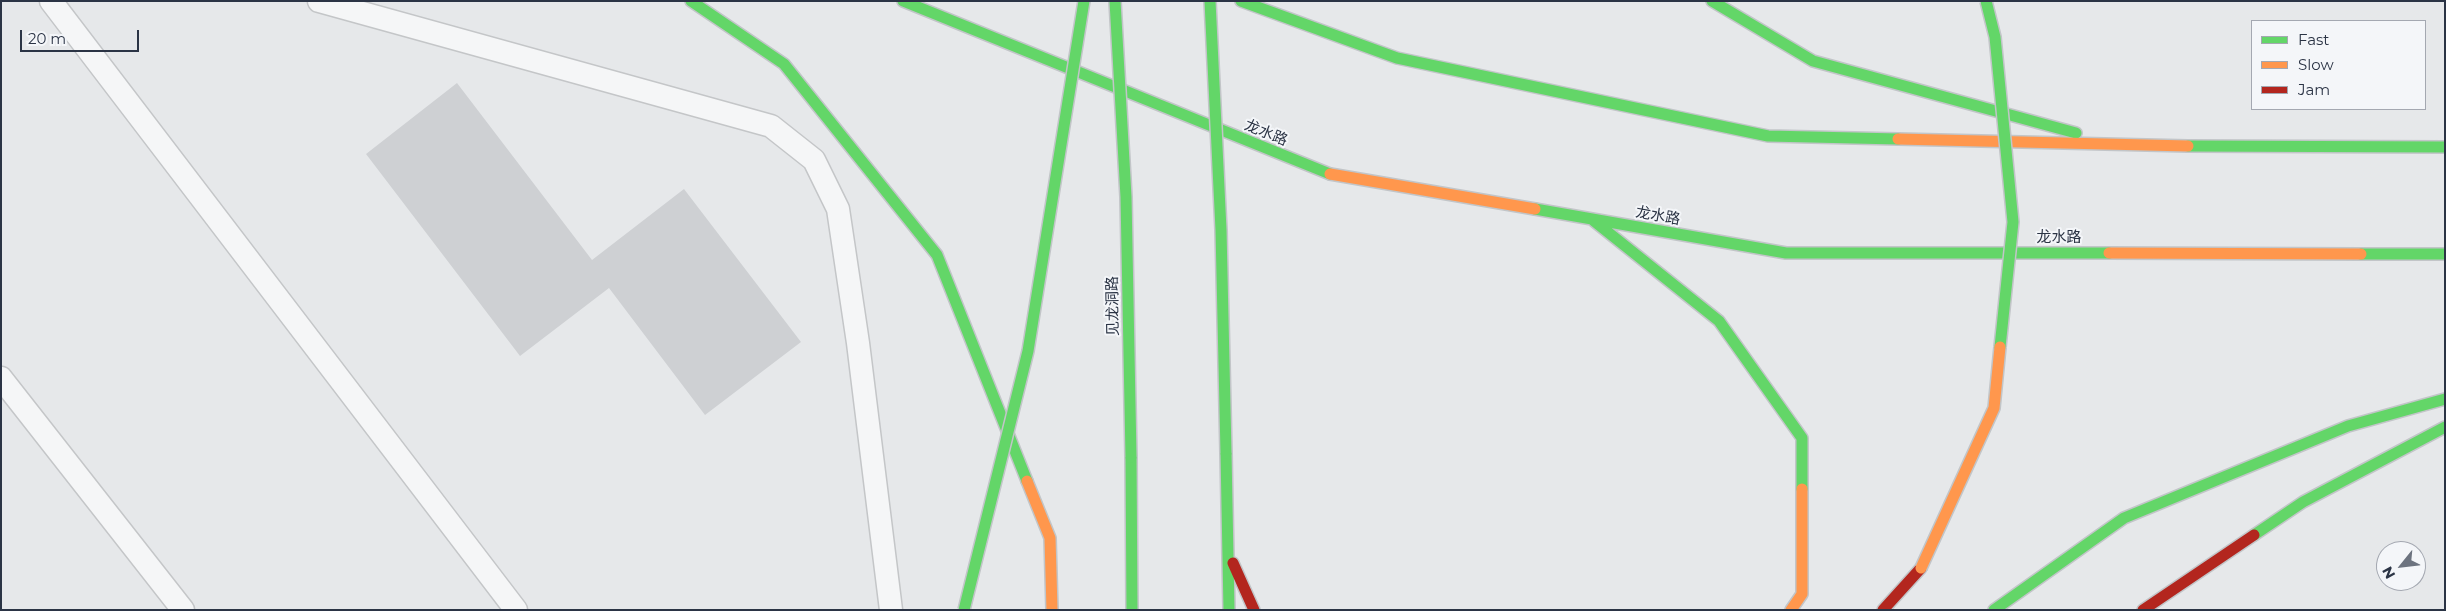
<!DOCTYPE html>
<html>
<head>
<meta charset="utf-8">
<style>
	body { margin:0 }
	#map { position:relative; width:2446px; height:611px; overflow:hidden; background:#e6e8ea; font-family:Montserrat,sans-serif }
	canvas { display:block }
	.frame { position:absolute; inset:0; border:2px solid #2b3445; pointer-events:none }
	.legend { position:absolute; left:2251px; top:20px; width:175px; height:90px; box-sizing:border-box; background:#f4f6f9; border:1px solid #a4a8b1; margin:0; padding:6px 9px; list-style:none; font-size:15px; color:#2b3445 }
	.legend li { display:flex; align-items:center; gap:10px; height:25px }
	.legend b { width:25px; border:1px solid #a4a8b1 }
	.north { position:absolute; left:2376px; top:541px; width:50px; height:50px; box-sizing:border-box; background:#f4f6f9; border:1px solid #a4a8b1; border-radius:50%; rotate:241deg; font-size:14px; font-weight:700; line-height:20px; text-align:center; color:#2b3445 }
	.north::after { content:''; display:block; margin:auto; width:18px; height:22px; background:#6c737f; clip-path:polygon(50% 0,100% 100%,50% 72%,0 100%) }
	.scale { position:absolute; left:20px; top:30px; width:119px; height:22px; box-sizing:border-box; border:2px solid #2b3445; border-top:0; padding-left:6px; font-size:15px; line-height:18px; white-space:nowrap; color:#2b3445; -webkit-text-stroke:4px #f4f6f9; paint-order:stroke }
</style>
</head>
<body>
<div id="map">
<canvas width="2446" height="611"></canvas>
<div class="frame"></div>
<ul class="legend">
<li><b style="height:6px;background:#63d668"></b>Fast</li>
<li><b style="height:6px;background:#ff974d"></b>Slow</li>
<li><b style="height:6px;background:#b3261e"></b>Jam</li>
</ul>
<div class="north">N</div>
<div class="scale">20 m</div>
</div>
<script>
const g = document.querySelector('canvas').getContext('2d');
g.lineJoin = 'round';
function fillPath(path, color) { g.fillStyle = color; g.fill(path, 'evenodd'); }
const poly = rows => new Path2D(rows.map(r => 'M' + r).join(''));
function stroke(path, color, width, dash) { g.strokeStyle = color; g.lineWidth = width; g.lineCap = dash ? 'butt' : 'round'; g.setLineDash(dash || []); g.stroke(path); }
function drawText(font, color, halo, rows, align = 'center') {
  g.font = font + ' Montserrat,"Noto Sans SC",sans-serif'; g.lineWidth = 4; g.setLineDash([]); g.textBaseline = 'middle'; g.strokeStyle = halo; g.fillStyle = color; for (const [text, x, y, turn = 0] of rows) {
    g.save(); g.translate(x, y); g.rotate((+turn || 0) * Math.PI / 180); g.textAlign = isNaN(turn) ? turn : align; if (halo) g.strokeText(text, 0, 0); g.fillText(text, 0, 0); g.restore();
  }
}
fillPath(poly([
	[457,83,592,260,684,189,801,342,705,415,609,288,520,356,366,154]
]), '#ced0d3');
const lane = poly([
	[51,1,516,610],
	[319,1,771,126,814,160,838,209,858,343,891,610],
	[1,378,183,610]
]);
const fast = poly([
	[691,1,784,64,937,255,1027,481],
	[903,1,1330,174],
	[1241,1,1397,58,1768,136,1898,139],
	[1712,1,1813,61,2076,133],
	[2188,146,2445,147],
	[1535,209,1786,253,2109,253],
	[1594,221,1719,321,1802,438,1802,489],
	[2361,254,2445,254],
	[1226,453,1229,610],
	[1131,457,1132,610],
	[2254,535,2303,502,2445,427],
	[1994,610,2124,518,2348,426,2445,399]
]);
const slow = poly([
	[1898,139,2188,146],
	[1330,174,1535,209],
	[2109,253,2361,254],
	[1027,481,1050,538,1052,610],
	[1791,610,1802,594,1802,489]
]);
const jam = poly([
	[1233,563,1254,610],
	[1883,610,1921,568],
	[2143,610,2254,535]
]);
stroke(lane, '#c4c6c8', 25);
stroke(fast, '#c2c5c8', 14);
stroke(slow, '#c2c5c8', 14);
stroke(jam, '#c2c5c8', 14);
stroke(lane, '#f5f6f7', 22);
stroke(fast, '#63d668', 11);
stroke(slow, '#ff974d', 11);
stroke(jam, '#b3261e', 11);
const fastBridge = poly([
	[1115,1,1126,197,1131,457],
	[1210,1,1221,230,1226,453],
	[1986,1,1995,37,2013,222,2000,347],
	[964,610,1028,351,1084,1]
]);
const slowBridge = poly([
	[1921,568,1994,408,2000,347]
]);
stroke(fastBridge, '#c2c5c8', 14, []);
stroke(slowBridge, '#c2c5c8', 14, []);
stroke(fastBridge, '#63d668', 11);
stroke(slowBridge, '#ff974d', 11);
drawText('15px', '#2b3445', '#f4f6f9', [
	["龙水路",1266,133,22],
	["龙水路",1658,216,10],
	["龙水路",2059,238],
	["见龙洞路",1113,306,-91]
]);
</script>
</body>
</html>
